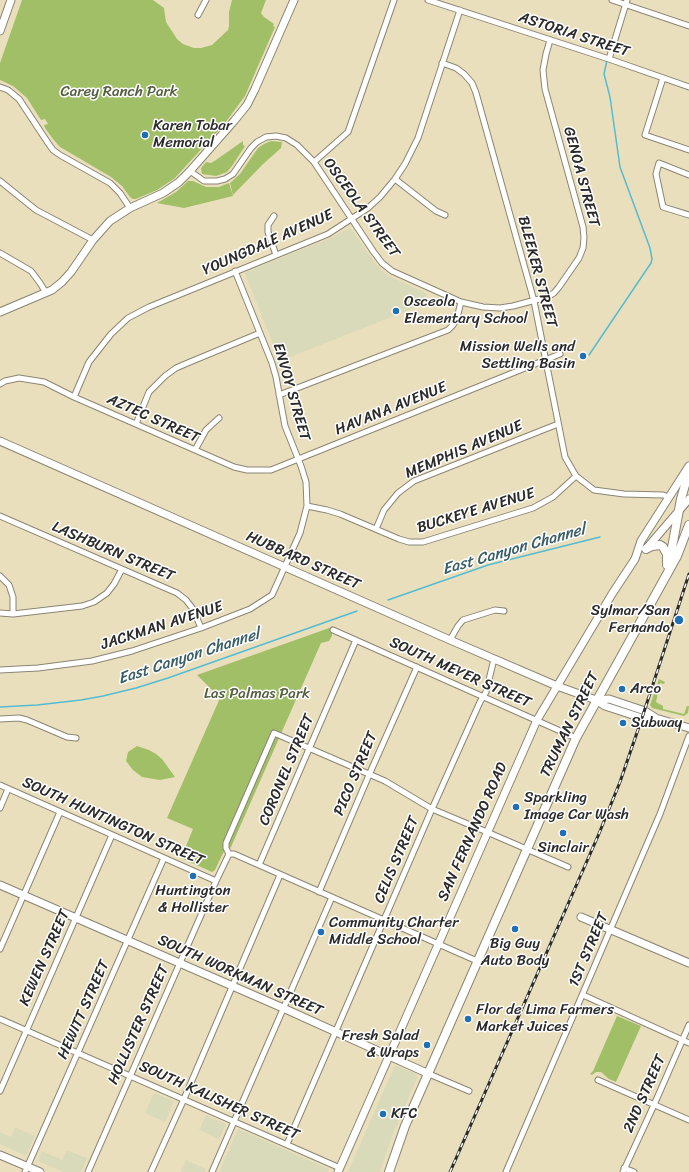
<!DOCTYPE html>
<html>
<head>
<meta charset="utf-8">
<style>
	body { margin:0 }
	canvas { display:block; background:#eadfbc }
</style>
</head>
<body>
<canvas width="689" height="1172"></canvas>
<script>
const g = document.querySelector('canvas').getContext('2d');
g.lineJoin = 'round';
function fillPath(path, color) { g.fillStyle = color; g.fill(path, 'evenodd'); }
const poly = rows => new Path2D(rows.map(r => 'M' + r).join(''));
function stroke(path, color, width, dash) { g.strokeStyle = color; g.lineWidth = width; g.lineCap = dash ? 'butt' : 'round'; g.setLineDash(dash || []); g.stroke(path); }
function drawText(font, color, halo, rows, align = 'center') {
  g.font = font + ' Sriracha,sans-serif'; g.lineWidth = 3; g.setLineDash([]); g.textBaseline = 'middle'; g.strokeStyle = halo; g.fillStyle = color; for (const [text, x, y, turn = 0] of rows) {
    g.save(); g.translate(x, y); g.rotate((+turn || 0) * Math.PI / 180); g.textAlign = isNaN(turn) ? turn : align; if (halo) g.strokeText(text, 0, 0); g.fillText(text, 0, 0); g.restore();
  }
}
fillPath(poly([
	[349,228,351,229,376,264,387,275,427,294,424,304,280,361,245,274,246,272,333,237],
	[395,1065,416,1074,417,1078,391,1139,380,1172,348,1172],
	[154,1093,174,1101,165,1122,145,1113],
	[206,1115,226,1124,219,1139,199,1130],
	[15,1127,35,1136,26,1156,0,1144,0,1132,11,1137],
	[238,1129,329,1169,328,1172,219,1172],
	[67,1150,87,1158,81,1172,63,1172,38,1161,42,1151,62,1160],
	[186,1160,206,1169,205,1172,181,1172]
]), '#d9dab9');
fillPath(poly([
	[22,0,153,0,164,8,166,22,177,39,183,44,194,48,201,48,212,45,228,30,229,26,229,12,232,0,266,0,261,13,264,17,274,24,273,26,275,27,245,96,225,123,175,178,157,190,136,199,133,199,130,197,122,186,111,177,60,147,53,139,45,128,44,125,48,124,45,119,41,120,27,98,13,86,0,80,0,63],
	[243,141,243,145,245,146,232,166,227,172,216,176,202,174,201,168,206,162,211,163,216,160],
	[271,141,282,142,281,148,262,165,233,195,230,183,240,174,258,148,264,144],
	[188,181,193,181,206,187,219,187,229,183,233,196,184,208,157,203,176,192],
	[332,627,332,636,329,641,321,643,231,847,223,853,215,870,212,872,181,858,193,829,167,818,220,698,197,675],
	[659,679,665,682,664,684,660,683,656,702,663,706,663,709,684,714,687,706,689,706,688,713,684,716,652,708,650,705],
	[137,746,149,750,156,754,162,759,175,777,160,780,142,777,133,770,126,761,128,752],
	[617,1016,641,1026,616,1082,609,1079,601,1072,596,1072,592,1075,590,1074,593,1071]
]), '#a1bf67');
stroke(poly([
	[589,355,651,263,652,259,650,248,620,167,610,97,604,74,607,60],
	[388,600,488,565,600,537],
	[0,707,37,705,81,700,103,696,136,688,168,678,357,611]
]), '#54bcd2', 1.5);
const street = poly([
	[428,0,609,59,689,87],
	[612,0,689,26],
	[198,15,206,0],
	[609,59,627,0],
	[442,63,456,68,464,74,472,83,476,93,534,301,565,457,576,476,594,490,624,494,663,495,669,497],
	[663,78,645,135,689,150],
	[0,87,8,90,19,99,48,143,53,150,60,155,110,183,120,193,130,208],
	[314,162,348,132,394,0],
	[190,171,204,181,217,181,225,179,233,174,251,148,257,142,266,137,276,136,286,138,297,145,314,162,373,251,382,263,392,271,461,302,483,307,500,308,513,306,547,297,554,293,559,287,579,258,583,248,584,238,583,227,545,89,543,70,546,54,550,40],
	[689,175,659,163,656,174,663,207,689,215],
	[395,179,436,211,445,215],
	[0,181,36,210,93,240],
	[274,216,268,225,268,232,276,255],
	[0,253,31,271,40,283,46,293],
	[0,384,5,381,19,378,44,382,74,397,234,467,247,470,271,470,560,354],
	[279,395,448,330,453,325,457,318,461,302],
	[74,397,89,362,111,334,128,318,149,307,328,234,368,208,380,197,395,179,405,164,418,138,460,10],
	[136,424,149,392,165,376,176,368,190,362,260,333],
	[195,450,206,430,219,418],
	[307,506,327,510,340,514,399,539,409,542,423,542,533,508,553,497,576,476],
	[0,516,177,593,186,600,193,609,201,628],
	[376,529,384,510,398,493,414,481,558,424],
	[0,576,9,585,13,597,13,614],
	[0,613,13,614,82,606,94,602,107,593,114,584,122,569],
	[333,630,576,738],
	[450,640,458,626,463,620,495,610,504,611],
	[0,670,38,668,92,661,132,651,201,628,250,609,272,595,300,533,307,506,306,482,301,466,285,426,276,377,272,363,235,271],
	[0,719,19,718,27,720,67,737,76,738],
	[0,785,216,881],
	[0,808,8,789],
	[229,854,226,848,226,843,274,733,385,781,432,809,487,832,568,867],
	[229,854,234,854,259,865,477,961],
	[259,865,356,640],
	[319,892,369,775,417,667],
	[0,949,60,812],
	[583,995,689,1043],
	[0,1019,340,1168],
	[429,1074,469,1091],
	[598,1080,689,1120],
	[0,1091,112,835],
	[287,1144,432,809,480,702,486,692,494,659],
	[624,1168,634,1172],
	[25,1172,164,858],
	[88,1172,216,881,229,854],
	[151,1172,184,1099,280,875],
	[212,1172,332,897],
	[506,1172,660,814,689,736],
	[623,1172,654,1105,689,1025]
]);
const secondary = poly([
	[0,31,11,0],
	[0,312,52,290,62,282,71,272,93,240,110,221,130,208,163,193,179,182,190,171,234,121,247,105,255,89,294,0],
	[0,441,450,640,557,686,596,700,605,706,642,718,659,719,689,728],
	[646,549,689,499],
	[596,700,609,699,645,711,656,718],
	[0,885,283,1008,429,1074],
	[581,917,689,963],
	[0,1155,40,1172],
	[338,1172,537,720,612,594,635,559,641,541,689,466]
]);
const primary = poly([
	[646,549,652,546,660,545,663,547,667,554,667,562],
	[667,565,671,553,681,499,689,471],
	[389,1172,405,1126,576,738,677,556,689,525]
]);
stroke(street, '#8a8574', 7);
stroke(secondary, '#8a8574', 9);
stroke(primary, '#8a8574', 10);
stroke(street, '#fff', 5);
stroke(secondary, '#fff', 7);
stroke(primary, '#fff', 8);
const rail = poly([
	[450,1172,598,836,620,782,642,718,689,574]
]);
stroke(rail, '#2b2b2b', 3);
stroke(rail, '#fff', 1.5, [4.5]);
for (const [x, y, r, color] of [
	[145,135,4,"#1f6fb2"],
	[396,311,4,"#1f6fb2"],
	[583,356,4,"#1f6fb2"],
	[679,620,5,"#1f6fb2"],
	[622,689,4,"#1f6fb2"],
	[623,723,4,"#1f6fb2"],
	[516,807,4,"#1f6fb2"],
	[563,833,4,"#1f6fb2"],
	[193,876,4,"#1f6fb2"],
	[515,929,4,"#1f6fb2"],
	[321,932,4,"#1f6fb2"],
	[468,1019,4,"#1f6fb2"],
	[427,1045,4,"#1f6fb2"],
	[383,1114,4,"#1f6fb2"]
]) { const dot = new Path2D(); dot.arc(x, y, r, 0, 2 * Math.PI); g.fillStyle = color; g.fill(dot); stroke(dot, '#fff', 1.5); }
drawText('15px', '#2b2b2b', '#fff', [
	["ASTORIA STREET",574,35,18],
	["GENOA STREET",581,177,75],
	["OSCEOLA STREET",361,208,54],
	["YOUNGDALE AVENUE",268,243,-24],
	["BLEEKER STREET",537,272,75],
	["ENVOY STREET",291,392,74],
	["HAVANA AVENUE",391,409,-22],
	["AZTEC STREET",153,419,24],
	["MEMPHIS AVENUE",464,450,-23],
	["BUCKEYE AVENUE",476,511,-17],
	["LASHBURN STREET",113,552,23],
	["HUBBARD STREET",303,561,24],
	["JACKMAN AVENUE",162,626,-18],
	["SOUTH MEYER STREET",460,673,24],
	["TRUMAN STREET",570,725,-64],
	["CORONEL STREET",287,770,-67],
	["PICO STREET",356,774,-67],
	["SOUTH HUNTINGTON STREET",113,822,24],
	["SAN FERNANDO ROAD",473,832,-66],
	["CELIS STREET",397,860,-67],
	["1ST STREET",589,950,-67],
	["KEWEN STREET",45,958,-66],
	["SOUTH WORKMAN STREET",240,976,24],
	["HEWITT STREET",84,1010,-66],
	["HOLLISTER STREET",139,1025,-66],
	["2ND STREET",645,1094,-66],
	["SOUTH KALISHER STREET",219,1101,24]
]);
drawText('15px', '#545f40', '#fff', [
	["Carey Ranch Park",119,92],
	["Las Palmas Park",257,694]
]);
drawText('15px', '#2b2b2b', '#fff', [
	["Karen Tobar",153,126],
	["Memorial",153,143],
	["Osceola",404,302],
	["Elementary School",404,319],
	["Mission Wells and",575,347,"right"],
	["Settling Basin",575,364,"right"],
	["Sylmar/San",670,611,"right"],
	["Fernando",670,628,"right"],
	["Arco",630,689],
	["Subway",631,723],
	["Sparkling",524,798],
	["Image Car Wash",524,815],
	["Sinclair",563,848,"center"],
	["Huntington",193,891,"center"],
	["& Hollister",193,908,"center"],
	["Community Charter",329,923],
	["Middle School",329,940],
	["Big Guy",515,944,"center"],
	["Auto Body",515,961,"center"],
	["Flor de Lima Farmers",476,1010],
	["Market Juices",476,1027],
	["Fresh Salad",419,1036,"right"],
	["& Wraps",419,1053,"right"],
	["KFC",391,1114]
], 'left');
drawText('italic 16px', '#395e65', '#fff', [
	["East Canyon Channel",514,550,-16],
	["East Canyon Channel",189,657,-18]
]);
</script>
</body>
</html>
